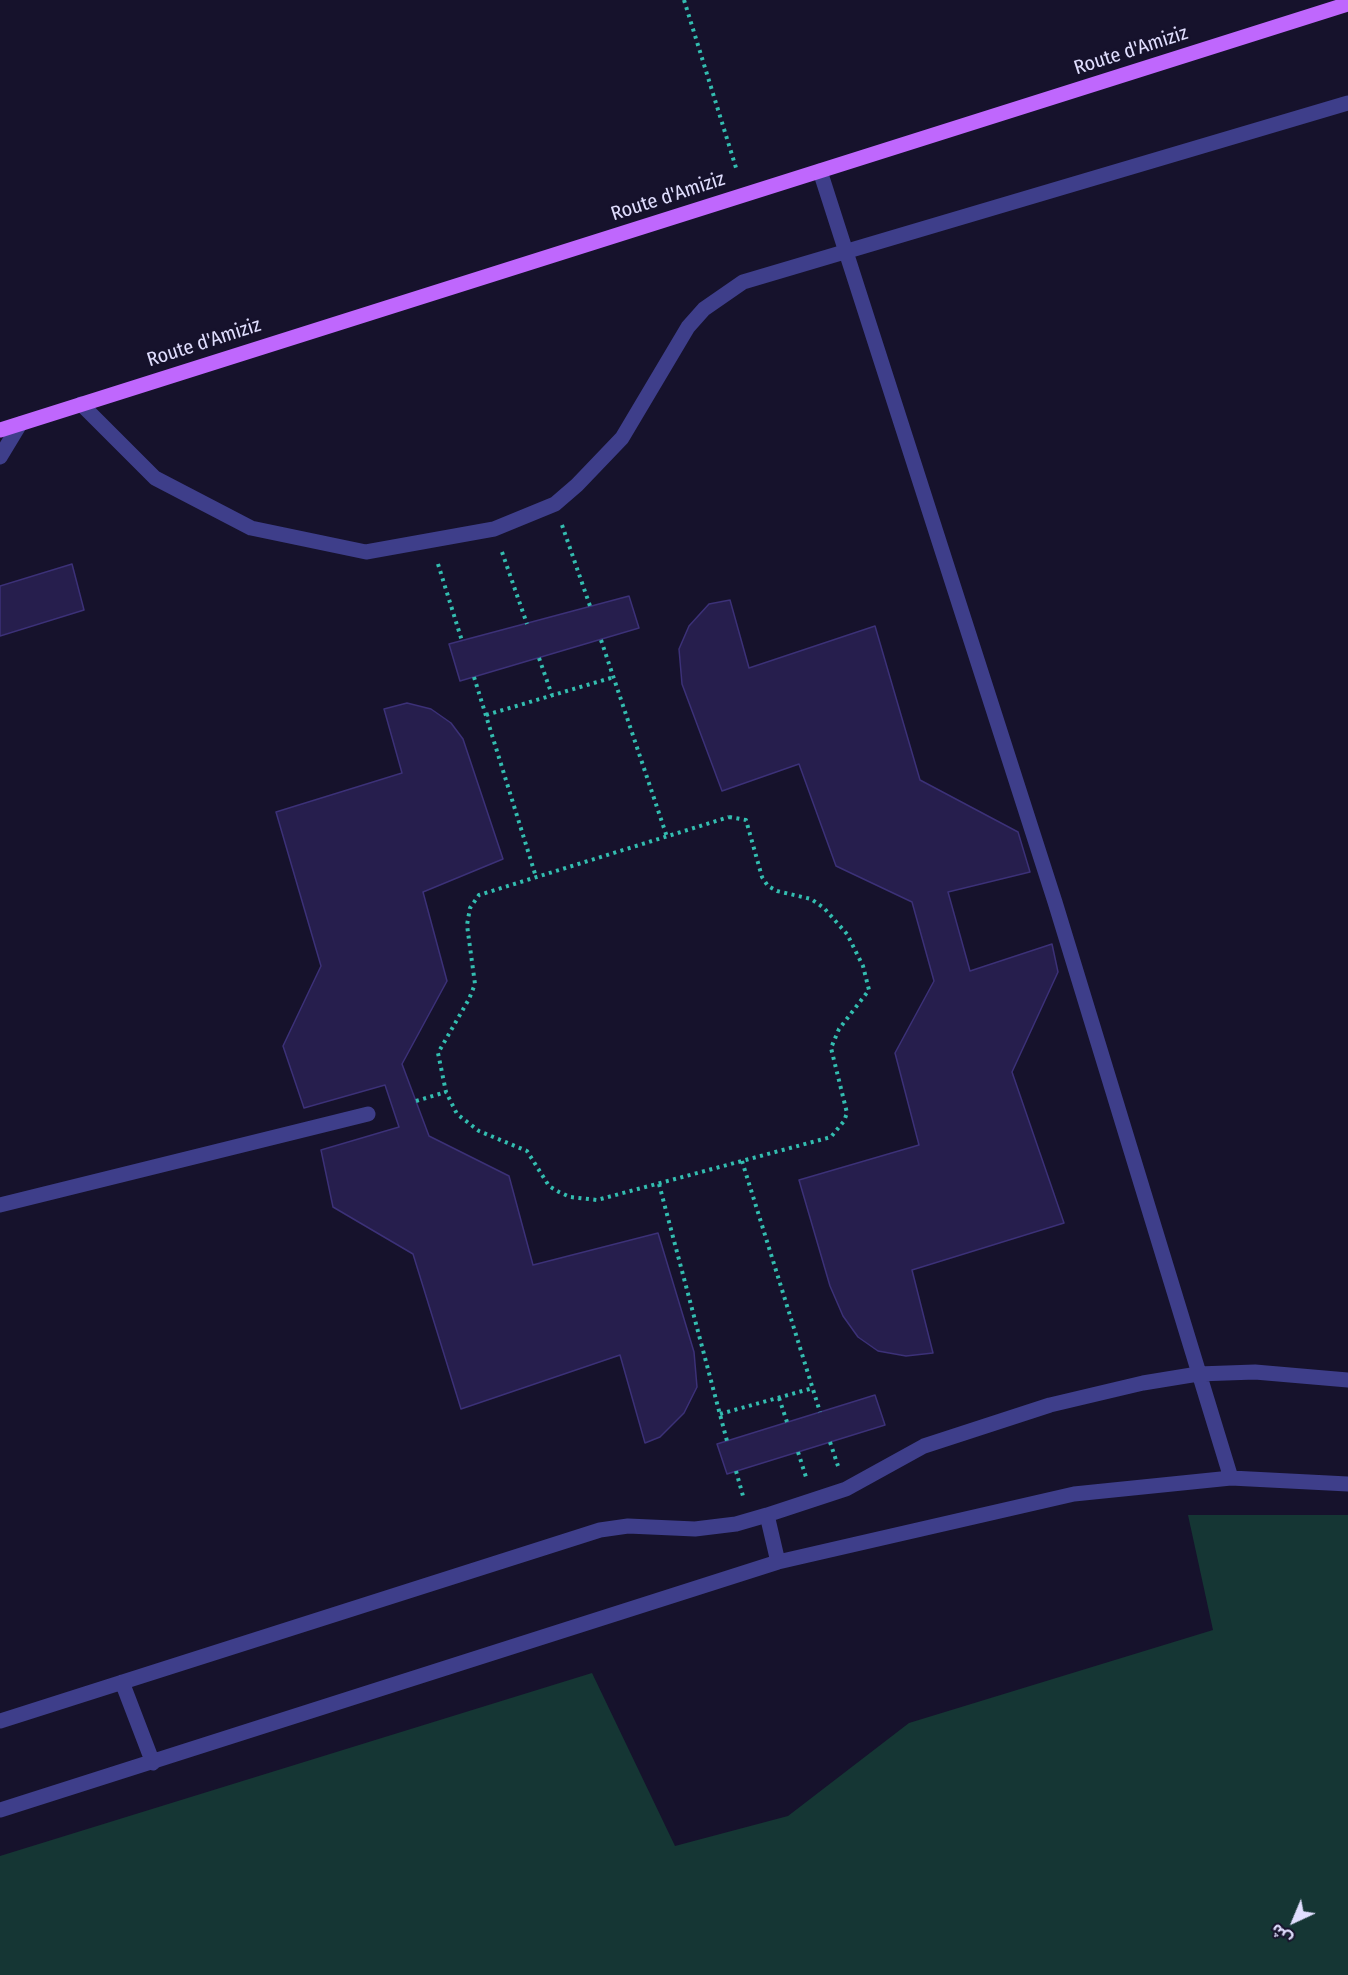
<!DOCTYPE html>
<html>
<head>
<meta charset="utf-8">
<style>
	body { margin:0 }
	#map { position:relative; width:1348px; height:1975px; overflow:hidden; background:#16122c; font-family:"Fira Sans Condensed","Noto Sans Arabic",sans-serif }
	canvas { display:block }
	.north { position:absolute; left:1264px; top:1891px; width:60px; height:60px; -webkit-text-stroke:4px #16122c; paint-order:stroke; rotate:224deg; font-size:16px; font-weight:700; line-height:24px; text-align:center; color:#e0defe }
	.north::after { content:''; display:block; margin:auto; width:21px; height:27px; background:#e0defe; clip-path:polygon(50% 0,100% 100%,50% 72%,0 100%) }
</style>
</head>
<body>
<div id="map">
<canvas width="1348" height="1975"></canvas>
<div class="north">ش</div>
</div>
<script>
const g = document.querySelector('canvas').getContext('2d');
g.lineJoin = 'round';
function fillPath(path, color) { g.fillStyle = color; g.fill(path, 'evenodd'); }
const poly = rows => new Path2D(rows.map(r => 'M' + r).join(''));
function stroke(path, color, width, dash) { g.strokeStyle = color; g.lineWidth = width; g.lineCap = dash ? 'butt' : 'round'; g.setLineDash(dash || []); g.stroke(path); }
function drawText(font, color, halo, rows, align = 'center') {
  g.font = font + ' "Fira Sans Condensed",sans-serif'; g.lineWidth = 4.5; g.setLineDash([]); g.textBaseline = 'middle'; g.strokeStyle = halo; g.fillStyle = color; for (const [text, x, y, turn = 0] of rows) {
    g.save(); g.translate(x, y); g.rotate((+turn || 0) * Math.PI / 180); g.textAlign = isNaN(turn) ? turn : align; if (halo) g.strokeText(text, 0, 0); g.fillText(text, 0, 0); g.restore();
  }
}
fillPath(poly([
	[1188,1515,1348,1515,1348,1975,0,1975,0,1856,592,1673,675,1846,788,1816,909,1723,1213,1630]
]), '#153634');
const building = poly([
	[72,564,84,610,0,636,0,586,72,564],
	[629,596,639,628,460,681,449,644,629,596],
	[730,600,749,668,875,626,920,780,1018,832,1030,872,948,892,970,971,1052,944,1058,972,1012,1072,1064,1223,912,1270,933,1353,906,1356,878,1351,858,1337,843,1316,830,1286,799,1180,919,1145,895,1053,934,981,912,902,836,866,799,764,722,791,682,684,679,649,689,626,709,604,730,600],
	[407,703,431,709,451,723,463,739,503,859,423,892,447,981,402,1064,429,1136,509,1176,533,1265,658,1233,694,1352,697,1387,684,1413,660,1437,645,1443,620,1355,461,1409,413,1254,333,1207,321,1150,399,1127,385,1085,304,1108,283,1046,321,966,276,812,402,773,384,709,407,703],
	[875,1395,885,1425,727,1474,717,1444,875,1395]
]);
fillPath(building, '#261e4d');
stroke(building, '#3c3178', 1.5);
stroke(poly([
	[684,0,737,171],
	[562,525,590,606],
	[502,552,527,624],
	[438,564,462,641],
	[601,640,667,837],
	[539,658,552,695],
	[474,677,536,877],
	[486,715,614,677],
	[729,817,746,820,762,877,768,886,777,891,811,899,824,908,847,934,863,966,869,990,839,1029,831,1048,847,1113,844,1121,831,1137,597,1200,570,1197,559,1192,549,1186,527,1151,479,1131,457,1114,446,1092,438,1053,469,999,475,984,467,925,470,908,479,895,729,817],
	[416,1101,446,1092],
	[742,1161,820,1412],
	[659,1184,727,1441],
	[779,1398,787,1422],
	[720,1414,813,1388],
	[830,1442,838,1466],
	[798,1452,806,1477],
	[736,1471,743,1496]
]), '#33bdb0', 4, [3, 4.5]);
stroke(poly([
	[820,171,1055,902,1231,1478],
	[81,404,155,478,251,528,366,552,494,529,555,504,577,485,622,438,688,327,704,309,743,282,1348,103],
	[0,457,20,424],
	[0,1205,368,1114],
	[767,1515,778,1562],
	[122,1682,153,1763],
	[0,1721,600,1530,628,1526,695,1529,736,1524,767,1515,846,1489,924,1446,1050,1405,1143,1383,1198,1374,1255,1372,1348,1380],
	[0,1810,778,1562,1074,1494,1231,1478,1348,1484]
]), '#3e3e8a', 15);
stroke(poly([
	[0,430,1348,4]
]), '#bf67fd', 15);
drawText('20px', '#e0defe', '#16122c', [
	["Route d'Amiziz",1131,51,-18],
	["Route d'Amiziz",668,197,-18],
	["Route d'Amiziz",204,343,-18]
]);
</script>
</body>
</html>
